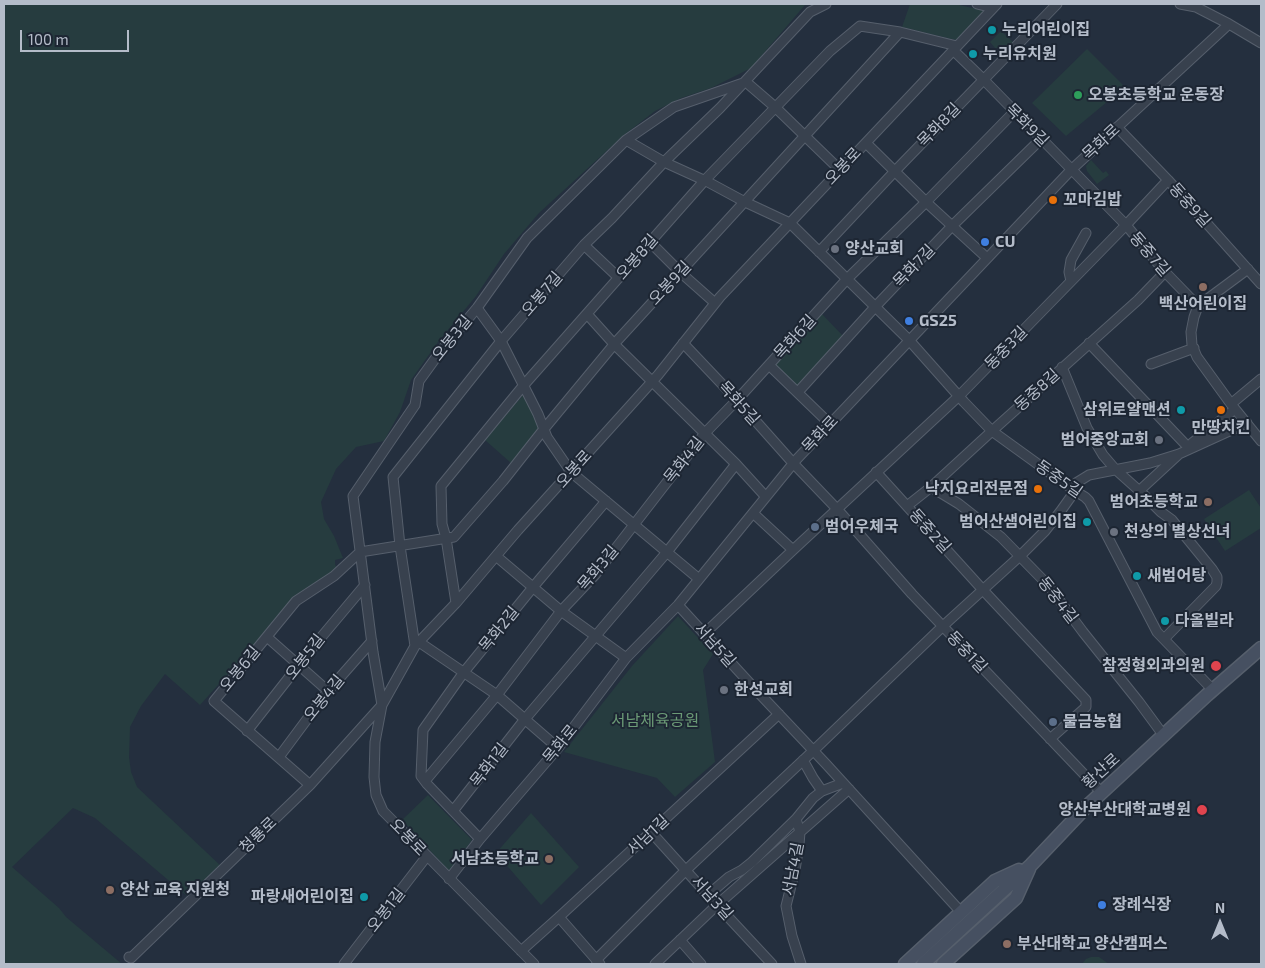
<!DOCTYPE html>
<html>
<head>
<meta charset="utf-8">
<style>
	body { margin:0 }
	#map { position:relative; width:1265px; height:968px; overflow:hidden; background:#242f3e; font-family:"Exo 2",sans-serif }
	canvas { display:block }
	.frame { position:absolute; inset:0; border:5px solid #b4bcc9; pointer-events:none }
	.north { position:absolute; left:1195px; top:898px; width:50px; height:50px; -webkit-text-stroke:4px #1d2633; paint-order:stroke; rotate:0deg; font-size:14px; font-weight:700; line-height:20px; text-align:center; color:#b4bcc9 }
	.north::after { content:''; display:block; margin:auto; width:18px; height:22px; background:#b4bcc9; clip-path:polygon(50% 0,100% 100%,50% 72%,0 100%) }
	.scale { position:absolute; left:20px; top:30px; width:109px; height:22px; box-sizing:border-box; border:2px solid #b4bcc9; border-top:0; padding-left:6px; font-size:15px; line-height:18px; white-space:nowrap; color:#b4bcc9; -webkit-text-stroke:4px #1d2633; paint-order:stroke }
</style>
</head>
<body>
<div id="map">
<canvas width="1265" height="968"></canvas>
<div class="frame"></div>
<div class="north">N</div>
<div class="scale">100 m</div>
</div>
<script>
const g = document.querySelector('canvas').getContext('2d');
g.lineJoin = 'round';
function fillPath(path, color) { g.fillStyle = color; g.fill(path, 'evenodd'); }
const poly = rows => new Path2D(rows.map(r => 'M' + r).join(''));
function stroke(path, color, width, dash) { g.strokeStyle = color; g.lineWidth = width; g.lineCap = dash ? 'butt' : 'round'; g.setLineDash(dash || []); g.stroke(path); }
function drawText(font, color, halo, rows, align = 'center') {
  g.font = font + ' "Exo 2","Noto Sans KR",sans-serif'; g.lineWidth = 4; g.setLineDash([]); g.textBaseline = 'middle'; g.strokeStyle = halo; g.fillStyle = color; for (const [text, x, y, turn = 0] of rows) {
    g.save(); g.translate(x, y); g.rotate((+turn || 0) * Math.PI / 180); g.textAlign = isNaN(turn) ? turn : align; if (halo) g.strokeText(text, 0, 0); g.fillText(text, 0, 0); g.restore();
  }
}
fillPath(poly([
	[4,4,808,4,805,5,751,68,711,88,681,98,655,111,624,135,539,213,504,254,476,296,438,342,411,380,400,412,384,441,356,447,336,469,321,502,324,519,334,536,343,558,335,560,335,564,337,569,302,592,200,705,165,674,141,706,130,727,129,757,131,772,137,787,221,866,187,896,95,818,73,808,12,867,59,908,66,917,122,964,33,964,27,963,26,964,4,964],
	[910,4,955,4,985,11,956,40,902,27],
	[1001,31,1013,42,1002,52,998,48,995,48,990,42],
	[1087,49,1125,87,1066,136,1032,103],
	[1091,160,1103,173,1106,171,1109,175,1097,184,1087,171,1086,166],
	[821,313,844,337,797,388,773,364],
	[523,395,540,428,511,463,485,440],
	[1249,490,1261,508,1261,528,1225,551,1204,519],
	[678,616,713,654,703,670,715,762,675,797,657,778,564,752,632,666],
	[428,795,472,840,449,871,402,820],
	[531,813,579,867,541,905,496,853],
	[1091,957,1099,957,1109,964,1082,964,1086,959]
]), '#263c3f');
const street = poly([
	[977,4,993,8],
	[1180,4,1196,7,1229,24,1261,43],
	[953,50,983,79,1126,225,1165,272,1198,306],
	[1117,127,1168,180,1261,284],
	[626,140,664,162,708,182,745,202,790,223,909,340,964,402,992,431,1075,491,1085,497,1089,501,1157,632,1213,690],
	[866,143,926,202,987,258],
	[650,242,680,272,715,303],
	[584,245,619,278],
	[819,252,895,171,1057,4],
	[1071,281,1069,272,1071,260,1086,233],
	[1198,306,1194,317,1191,332,1192,345,1197,357,1231,404,1261,441],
	[1198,306,1248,269],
	[477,308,501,341,538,414,547,437,571,472,699,579],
	[587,314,614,344,736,464,766,497],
	[683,343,737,400,793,463,837,509,912,594,1101,792],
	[1089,343,1187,446,1188,449],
	[1151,364,1194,348],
	[769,365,830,424],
	[1062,367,1087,428,1103,455,1115,469,1144,495,1161,512,1172,520,1212,569,1217,577,1217,582,1216,586,1164,639],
	[798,392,875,307,952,226,1041,139],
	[1231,404,1261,379],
	[1192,443,1235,409],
	[876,472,983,590,1086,700,1086,707,1050,739],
	[931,487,959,504,1001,537,1048,585,1083,632,1139,702,1164,736],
	[1139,491,1178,455],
	[907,506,931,487,992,431,1138,300,1165,272],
	[753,513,793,550],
	[496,556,561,611,626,658],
	[456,603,446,538,442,524,441,486,523,386,705,180,830,51,860,26,900,32,957,46],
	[678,605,756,690,826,764,961,912],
	[704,634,793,550,959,396,1126,225,1168,180],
	[267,637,328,691],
	[419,642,497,695,558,748],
	[415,646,400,546,393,477,501,341,584,245,612,218,664,162,720,108,810,12,826,4],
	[247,731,313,647,365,585],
	[279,757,328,691,372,641],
	[803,760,813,778,822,791],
	[425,781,497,695,561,611,595,575,705,433,737,400,847,279,926,202,1014,112],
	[310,785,214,701,296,601,334,576,360,552,454,537,503,481,544,429,616,342,900,32],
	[453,811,525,719,667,552,736,464],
	[796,819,800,832,799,845,795,870,786,906,792,936,801,964],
	[651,832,717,905,772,964],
	[480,839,427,784,421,776,423,730,464,672,534,586,606,501],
	[449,879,480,839,558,748,626,658,678,605,796,460,1071,170,1229,24],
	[708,895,729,877,742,870,752,862,796,819,813,798,822,791,843,783],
	[559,917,600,964],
	[680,940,701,964],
	[521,951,559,917,779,714],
	[129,957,131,958,310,785,382,705,373,652,353,496,415,405,419,381,440,352,477,308,527,238,626,140,674,107,746,82,775,107,840,170],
	[596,960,686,870,813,751,943,626,1020,556,1045,531,1060,512,1075,491,1076,483,1089,475,1150,463,1179,454,1247,423],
	[344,964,427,856],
	[534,964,383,811,376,795,374,777,375,742,382,705,415,646,456,603,518,530,658,375,720,297,997,4],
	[655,964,717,905,849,789]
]);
const secondary = poly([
	[905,964,995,881,1019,870],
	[923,964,1031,865,1085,808,1207,695,1261,648],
	[943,964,1016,898,1029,869]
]);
stroke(street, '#565f6c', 11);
stroke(secondary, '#565f6c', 15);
stroke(street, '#38414e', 9);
stroke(secondary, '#465061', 12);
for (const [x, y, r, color] of [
	[992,30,5,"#0f9aa8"],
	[973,54,5,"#0f9aa8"],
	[1078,95,5,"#2e9e5b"],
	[1053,200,5,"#e8710a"],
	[985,242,5,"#3f7fe0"],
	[835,249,5,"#6b7280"],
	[1203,287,5,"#8d6e63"],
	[909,321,5,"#3f7fe0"],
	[1181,410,5,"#0f9aa8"],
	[1221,410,5,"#e8710a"],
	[1159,440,5,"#6b7280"],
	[1038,489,5,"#e8710a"],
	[1208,502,5,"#8d6e63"],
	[1087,522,5,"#0f9aa8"],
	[815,527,5,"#5c6f8a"],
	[1114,532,5,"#6b7280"],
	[1137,576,5,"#0f9aa8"],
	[1165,621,5,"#0f9aa8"],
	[1216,666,6,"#e0444e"],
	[724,690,5,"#6b7280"],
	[1053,722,5,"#5c6f8a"],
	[1202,810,6,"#e0444e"],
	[549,859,5,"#8d6e63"],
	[110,890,5,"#8d6e63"],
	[364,897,5,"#0f9aa8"],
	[1102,905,5,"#3f7fe0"],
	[1007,944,5,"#8d6e63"]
]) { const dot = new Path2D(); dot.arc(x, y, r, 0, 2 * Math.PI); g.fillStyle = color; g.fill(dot); stroke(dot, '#1d2633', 2); }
drawText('bold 16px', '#b4bcc9', '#1d2633', [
	["누리어린이집",1002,30],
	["누리유치원",983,54],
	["오봉초등학교 운동장",1088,95],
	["꼬마김밥",1063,200],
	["CU",995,242],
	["양산교회",845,249],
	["백산어린이집",1203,304,"center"],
	["GS25",919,321],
	["삼위로얄맨션",1171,410,"right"],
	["만땅치킨",1221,428,"center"],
	["범어중앙교회",1149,440,"right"],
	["낙지요리전문점",1028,489,"right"],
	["범어초등학교",1198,502,"right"],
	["범어산샘어린이집",1077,522,"right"],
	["범어우체국",825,527],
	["천상의 별상선녀",1124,532],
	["새범어탕",1147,576],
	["다올빌라",1175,621],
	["참정형외과의원",1205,666,"right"],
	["한성교회",734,690],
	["물금농협",1063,722],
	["양산부산대학교병원",1191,810,"right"],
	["서남초등학교",539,859,"right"],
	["양산 교육 지원청",120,890],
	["파랑새어린이집",354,897,"right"],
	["장례식장",1112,905],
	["부산대학교 양산캠퍼스",1017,944]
], 'left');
drawText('16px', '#b4bcc9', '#1d2633', [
	["목화8길",939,125,-46],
	["목화9길",1027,125,45],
	["목화로",1101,142,-43],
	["오봉로",843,166,-47],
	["동중9길",1190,205,48],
	["동중7길",1150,254,49],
	["오봉8길",637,257,-49],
	["목화7길",914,266,-46],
	["오봉9길",670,283,-47],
	["오봉7길",542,294,-49],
	["목화6길",795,337,-48],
	["오봉3길",452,338,-51],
	["동중3길",1006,348,-46],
	["동중8길",1037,390,-42],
	["목화5길",739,403,48],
	["목화로",820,434,-47],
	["목화4길",684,460,-52],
	["오봉로",574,469,-48],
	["동중5길",1059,479,35],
	["동중2길",930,531,48],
	["목화3길",598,568,-50],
	["동중4길",1058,600,52],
	["목화2길",499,629,-51],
	["서남5길",715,645,48],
	["동중1길",967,652,47],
	["오봉5길",305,657,-52],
	["오봉6길",240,669,-51],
	["오봉4길",324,698,-51],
	["목화로",560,744,-51],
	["목화1길",489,765,-52],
	["황산로",1101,771,-42],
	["청룡로",258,835,-44],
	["서남1길",648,835,-43],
	["오봉로",408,837,46],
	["서남4길",793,869,-79],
	["서남3길",712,898,48],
	["오봉1길",386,910,-52]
]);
drawText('16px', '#6b9a76', '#1d2633', [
	["서남체육공원",655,721]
]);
</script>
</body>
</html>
